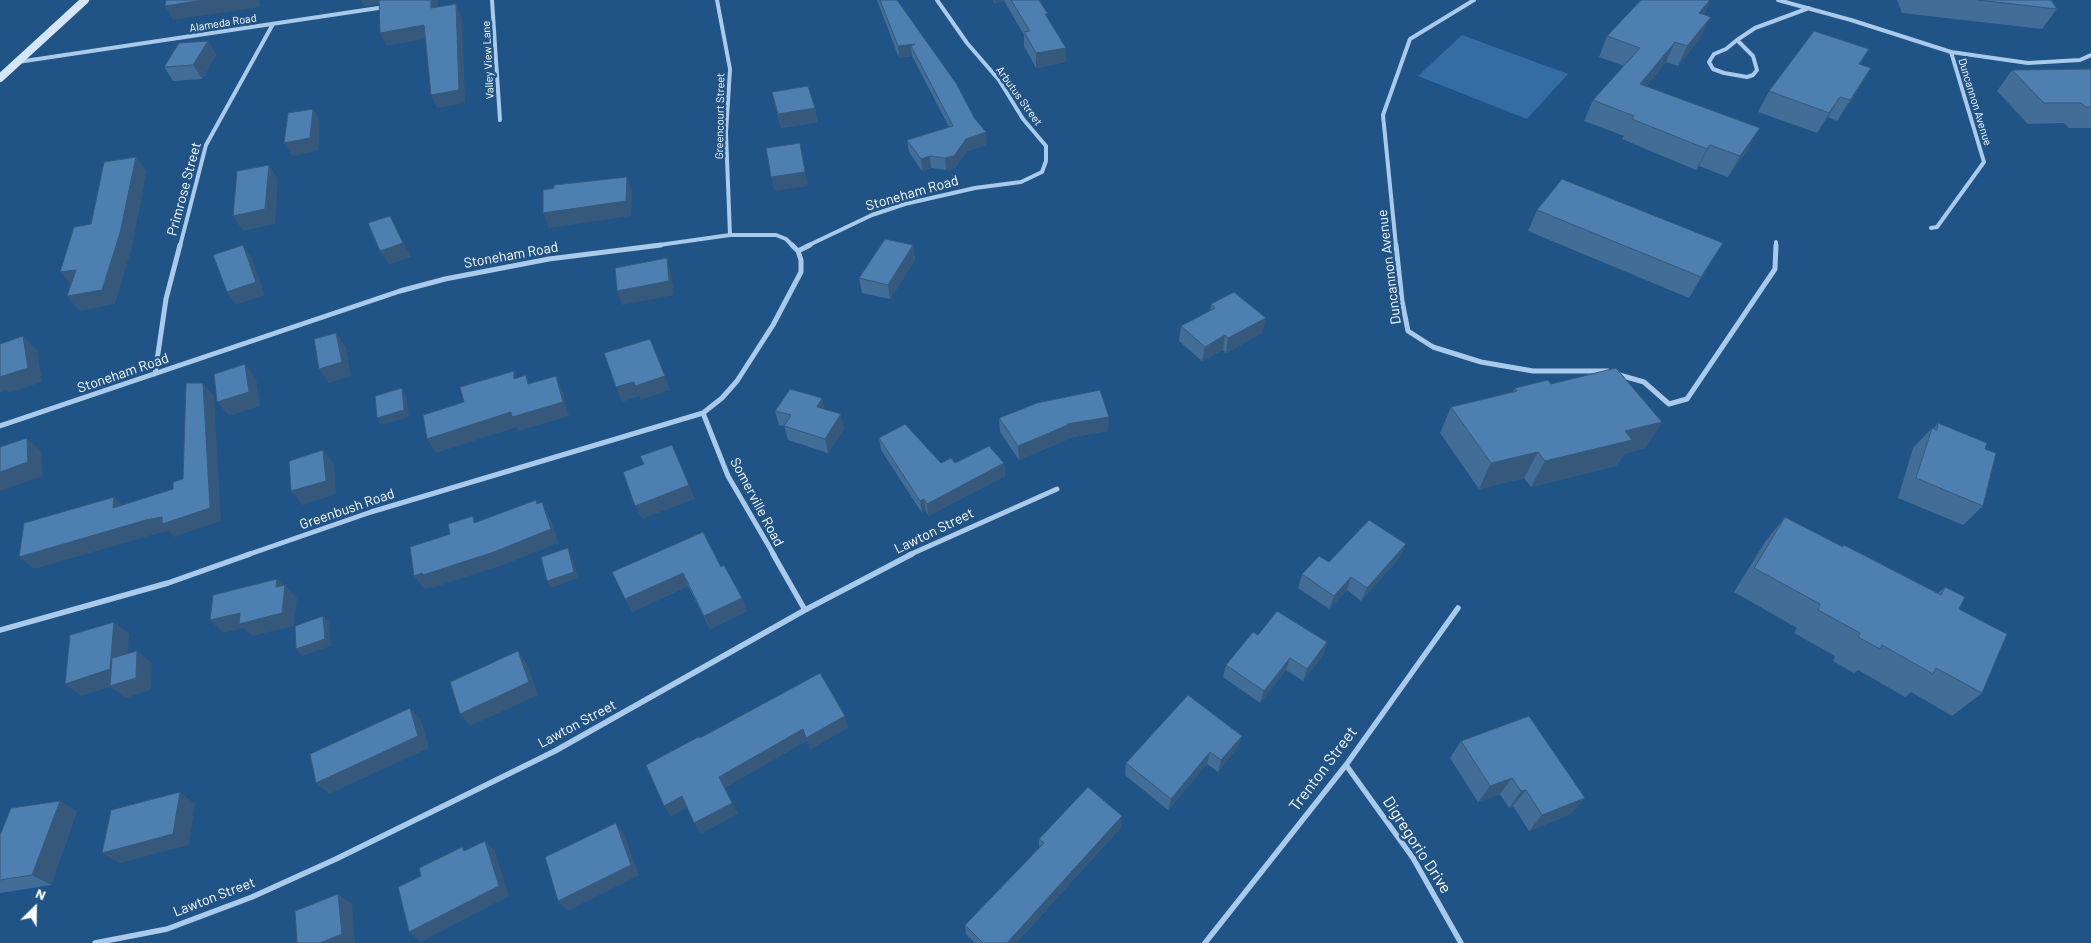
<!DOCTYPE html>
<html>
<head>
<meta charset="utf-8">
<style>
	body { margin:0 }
	#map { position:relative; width:2091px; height:943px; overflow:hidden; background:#205386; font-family:Barlow,sans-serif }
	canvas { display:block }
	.north { position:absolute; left:10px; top:883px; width:50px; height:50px; -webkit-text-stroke:4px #205386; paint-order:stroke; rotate:23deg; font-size:14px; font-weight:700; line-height:20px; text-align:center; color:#fff }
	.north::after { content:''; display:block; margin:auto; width:18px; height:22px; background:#fff; clip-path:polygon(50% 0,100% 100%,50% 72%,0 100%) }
</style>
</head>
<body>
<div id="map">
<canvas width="2091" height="943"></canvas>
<div class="north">N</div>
</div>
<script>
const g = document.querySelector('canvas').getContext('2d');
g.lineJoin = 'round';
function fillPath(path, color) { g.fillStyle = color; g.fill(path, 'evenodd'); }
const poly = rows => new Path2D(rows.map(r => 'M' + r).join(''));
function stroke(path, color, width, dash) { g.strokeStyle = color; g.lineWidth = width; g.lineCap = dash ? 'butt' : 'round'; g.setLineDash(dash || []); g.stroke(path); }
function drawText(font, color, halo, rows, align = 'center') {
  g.font = font + ' Barlow,sans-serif'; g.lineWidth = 5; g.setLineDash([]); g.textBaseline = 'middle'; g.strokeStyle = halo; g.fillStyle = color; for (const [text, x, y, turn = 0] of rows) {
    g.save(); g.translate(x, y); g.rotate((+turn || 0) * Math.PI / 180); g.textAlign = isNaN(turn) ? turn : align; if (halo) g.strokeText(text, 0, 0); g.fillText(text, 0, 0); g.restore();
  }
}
fillPath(poly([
	[1462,35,1568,74,1527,119,1418,76]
]), '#346da3');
stroke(poly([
	[492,0,500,120],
	[717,0,730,69,726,133,730,235],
	[1778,0,1851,20,1951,52,2028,63,2080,60,2091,55],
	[1737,40,1753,56,1757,70,1753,75,1747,77,1724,73,1713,69,1709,62,1714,54,1726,49,1737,40],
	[1737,40,1755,28,1809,8],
	[18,62,385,7],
	[1931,228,1937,227,1984,162,1951,52],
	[180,246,206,145,273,24],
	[652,246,730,235,776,235,786,239,793,246],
	[807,246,872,215,905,204,975,188,1021,182,1042,172,1046,161,1046,146,1023,119,999,80,967,43,937,0],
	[1396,246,1383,115,1410,39,1474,0],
	[1776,246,1776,242]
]), '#a9caea', 4);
stroke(poly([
	[792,245,798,251,810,245],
	[1396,245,1402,301,1408,331,1433,347,1481,362,1533,371,1608,371],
	[155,374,166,299,180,245],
	[1616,374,1644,382,1669,404,1687,399,1775,269,1776,245],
	[0,426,400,291,445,279,549,259,661,245],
	[247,555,371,512,703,413],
	[774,555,728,476,703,413,722,398,737,381,773,325,801,272,801,260,798,251],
	[909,555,1057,489]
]), '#a9caea', 5);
stroke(poly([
	[773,554,805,610],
	[0,630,168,583,250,554],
	[1346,765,1413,858,1461,943],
	[95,943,167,929,252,897,336,859,555,751,805,610,912,554],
	[1205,943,1346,765,1458,608]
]), '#a9caea', 5.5);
stroke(poly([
	[0,78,85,0]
]), '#d4e6f8', 8);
fillPath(poly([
	[877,0,897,0,987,145,967,151,955,168,946,170,931,168,922,171,909,152,907,140,949,127,912,56,899,58],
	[993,0,1039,0,1048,19,1066,48,1066,62,1036,68,1024,46,1024,35,1004,1,994,3],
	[1710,0,1704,14,1701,37,1678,66,1666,62,1646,86,1748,149,1728,177,1699,166,1696,170,1622,139,1624,136,1584,121,1593,100,1624,66,1599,57,1607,36],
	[1897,0,2051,0,2057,9,2042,29,1902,13],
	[208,41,216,55,202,79,173,81,164,67],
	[1869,49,1860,64,1859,89,1837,121,1828,117,1817,133,1758,112,1769,91],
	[2091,69,2091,128,2069,128,2064,123,2028,124,1997,91,2012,70],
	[772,92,815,108,817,122,781,128],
	[1537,210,1710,264,1689,298,1528,231],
	[913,245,915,260,890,299,862,293,859,278],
	[1211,304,1263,332,1226,353,1223,350,1202,361,1179,341,1181,326,1210,311],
	[1551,384,1662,422,1645,448,1624,454,1616,466,1531,487,1524,478,1479,489,1440,433,1451,407,1513,392,1515,388],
	[825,409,844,428,828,453,788,440,784,426,779,425,775,411],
	[999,418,1108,431,1068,438,1068,439,1019,460,1000,432],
	[1938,423,1985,449,1983,506,1963,525,1898,498,1913,448,1932,428,1934,428],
	[879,438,941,463,1004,463,1005,476,928,516,926,511,922,513,881,450],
	[1785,517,1842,547,1844,545,1938,593,1945,587,1959,609,1982,693,1952,716,1911,692,1905,697,1858,670,1854,673,1833,661,1835,656,1794,633,1797,628,1734,592,1765,542],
	[1400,557,1361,601,1347,590,1329,609,1298,588,1302,574,1329,562],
	[721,567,742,598,747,611,710,629,688,586,632,612,612,572],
	[1258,635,1327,642,1323,655,1303,681,1286,670,1260,703,1223,677,1226,665],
	[1242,736,1238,747,1218,772,1207,764,1168,810,1125,775,1126,763],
	[1461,741,1571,814,1529,831,1513,806,1509,808,1500,794,1478,802,1450,758],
	[77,811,51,885,0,893,0,835],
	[1121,827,1016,943,975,943,966,934,965,925,1039,848,1039,839]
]), '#426d97');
fillPath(poly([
	[204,0,259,0,260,7,173,20,165,6],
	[361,0,405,0,364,6],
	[431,0,438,0,437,22,431,8],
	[994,0,1004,0,1004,1,994,3],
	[1710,0,1701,20,1699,13],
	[456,4,462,18,465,103,437,108,431,95],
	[1711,17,1701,37,1678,66,1687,46],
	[424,25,430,38,387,46,380,33],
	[208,41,216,55,202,79,193,65],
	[1675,42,1666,62,1631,105,1640,84],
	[915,44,911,46,912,56,899,58,898,46],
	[1066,48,1066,62,1036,68,1036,53],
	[1871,68,1859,89,1837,121,1850,100],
	[1840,97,1828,117,1817,133,1829,113],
	[815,108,817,122,781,128,778,114],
	[313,109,320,122,318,151,292,156,284,143],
	[1760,128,1748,149,1728,177,1740,156],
	[986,132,987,145,967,151,955,168,946,170,945,158,966,139],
	[800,143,808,186,774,191,771,177],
	[1710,145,1699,166,1696,170,1707,149],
	[930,156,931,168,922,171,921,159],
	[136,157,147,171,132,247,115,304,79,311,67,296],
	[269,165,278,179,275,224,243,231,233,216],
	[627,177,632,191,631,216,549,228,543,213],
	[390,216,411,257,389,265,380,251],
	[1723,243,1710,264,1689,298,1701,277],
	[243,245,252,258,265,295,236,305,227,292],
	[913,245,915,260,890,299,888,285],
	[667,258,671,273,674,295,622,305,617,291],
	[76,270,73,287,60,272],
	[1266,318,1263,332,1226,353,1228,338],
	[336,333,346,347,351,376,329,383,319,369],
	[1225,335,1223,350,1202,361,1205,347],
	[23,336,37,350,42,382,9,393,6,390,0,393,0,377],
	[245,364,256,378,260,406,229,416,217,402],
	[556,376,562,390,569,416,519,431,517,427,436,453,427,439],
	[665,376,670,390,641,400,639,396,622,402,616,387,634,382],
	[203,383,214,396,221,521,174,537,169,531,159,533,34,569,19,557,146,520,210,508],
	[402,388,406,396,409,417,381,425,377,418],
	[822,398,826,412,817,407],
	[841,414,844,428,828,453,825,439],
	[1109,417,1108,431,1068,438,1068,439,1019,460,1018,446,1067,424],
	[1662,422,1645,448,1624,454,1616,466,1531,487,1545,461,1625,431],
	[27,438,41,451,43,476,0,491,0,472],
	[323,450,334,464,336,494,302,505,291,491],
	[1538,452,1524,478,1479,489,1491,463],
	[1004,463,1005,476,928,516,927,504],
	[689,485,695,499,642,519,635,506],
	[114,497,127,510,113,508],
	[924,499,926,511,922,513,920,501],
	[542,502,549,516,559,543,503,565,432,588,431,587,424,589,414,576],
	[1406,544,1400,557,1361,601,1367,588],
	[568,548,571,555,578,578,551,588,547,581],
	[683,573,688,586,632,612,625,599],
	[1351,577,1347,590,1329,609,1334,596],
	[277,579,285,587,285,585,297,598,294,626,252,636,244,628,223,633,210,620,276,587],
	[742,598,747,611,710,629,704,616],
	[323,616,329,622,331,646,302,656,296,649],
	[114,622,129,634,126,681,137,651,152,663,151,690,126,698,110,687,81,696,65,684],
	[1327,642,1323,655,1303,681,1307,669],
	[518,651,527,664,538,695,470,726,460,714],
	[1290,658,1286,670,1260,703,1264,691],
	[410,708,421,720,429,748,329,794,316,783],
	[845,716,848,728,810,750,807,741,725,788,738,814,701,834,694,823,719,777,803,729],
	[1242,736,1238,747,1218,772,1221,760],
	[1210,752,1207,764,1168,810,1171,799],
	[1512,778,1500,794,1478,802,1490,786],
	[1526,790,1513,806,1509,808,1521,791],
	[180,792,195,804,189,845,120,863,102,853],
	[682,796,688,807,671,817,664,806],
	[1585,798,1571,814,1529,831,1542,815],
	[60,801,77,811,51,885,32,875],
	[1122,816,1121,827,1016,943,1007,943],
	[616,823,624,834,639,875,567,911,558,901],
	[485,841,495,851,509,896,421,942,409,932],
	[338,894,352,904,355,943,320,943]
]), '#36597b');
const building = poly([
	[166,0,204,0,165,6,166,0],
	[379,0,431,0,431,8,456,4,459,90,431,95,424,25,380,33,379,0],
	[880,0,897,0,956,83,975,119,986,132,966,139,954,156,945,158,930,156,921,159,907,140,953,126,911,46,915,44,898,46,880,0],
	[1011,0,1039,0,1048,14,1045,14,1066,48,1036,53,1024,32,1030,31,1011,0],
	[1641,0,1710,0,1699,13,1711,17,1687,46,1675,42,1640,84,1760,128,1740,156,1710,145,1707,149,1632,119,1634,116,1593,100,1640,48,1607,36,1641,0],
	[1978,0,2051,0,2057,9,1978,0],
	[1814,31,1869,49,1859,64,1871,68,1850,100,1840,97,1829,113,1769,91,1814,31],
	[208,41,193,65,164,67,179,43,208,41],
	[2091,69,2091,107,2086,107,2081,103,2044,103,2012,70,2091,69],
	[808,86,815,108,778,114,772,92,808,86],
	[313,109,310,138,284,143,288,113,313,109],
	[800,143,805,172,771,177,766,148,800,143],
	[136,157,120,233,102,290,67,296,76,270,60,272,74,227,91,224,104,162,136,157],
	[269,165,265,209,233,216,237,171,269,165],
	[627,177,626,201,543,213,543,190,554,188,554,185,627,177],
	[1562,179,1723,243,1701,277,1537,210,1562,179],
	[390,216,403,243,380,251,368,223,390,216],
	[885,239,913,245,888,285,859,278,885,239],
	[243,245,256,282,227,292,213,255,243,245],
	[667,258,669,281,617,291,615,268,667,258],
	[1234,292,1266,318,1228,338,1225,335,1205,347,1181,326,1215,308,1211,304,1234,292],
	[336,333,342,362,319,369,314,339,336,333],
	[23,336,28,368,0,377,0,344,23,336],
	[650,339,665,376,635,386,634,382,616,387,604,353,650,339],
	[245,364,249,392,217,402,214,374,245,364],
	[1616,368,1662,422,1625,431,1632,440,1545,461,1538,452,1491,463,1451,407,1517,391,1515,388,1548,380,1551,384,1616,368],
	[514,371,514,379,526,375,528,384,556,376,563,402,512,417,511,412,427,439,423,415,464,402,460,387,514,371],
	[186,383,203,383,210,508,162,524,162,517,146,520,19,557,24,523,114,497,113,508,173,489,173,482,183,479,186,383],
	[402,388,404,410,377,418,375,396,402,388],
	[790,389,822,398,817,407,841,414,825,439,784,426,791,415,775,411,790,389],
	[1100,390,1109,417,1067,424,1068,425,1018,446,999,418,1037,403,1100,390],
	[1938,423,1987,443,1985,449,1996,453,1983,506,1916,478,1932,428,1937,430,1938,423],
	[905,424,941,463,951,458,955,463,989,446,1004,463,927,504,924,499,920,501,879,438,905,424],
	[27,438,28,462,0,472,0,447,27,438],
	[672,445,689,485,635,506,623,472,644,464,640,456,672,445],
	[323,450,326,481,291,491,289,461,323,450],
	[536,500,537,504,542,502,551,529,494,552,423,575,422,573,414,576,410,547,450,534,448,524,473,516,474,523,536,500],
	[1785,517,1843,547,1844,545,1941,595,1945,587,1965,597,1959,609,2007,634,1982,693,1936,668,1933,674,1882,645,1880,649,1858,637,1860,633,1818,610,1820,604,1754,568,1785,517],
	[1369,520,1406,544,1367,588,1351,577,1334,596,1302,574,1319,556,1329,562,1369,520],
	[703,532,721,567,724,565,742,598,704,616,683,573,625,599,612,572,703,532],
	[568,548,574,572,547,581,541,557,568,548],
	[277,579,276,587,285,585,282,613,239,624,240,613,210,620,213,595,277,579],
	[1277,611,1327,642,1307,669,1290,658,1264,691,1226,665,1253,632,1258,635,1277,611],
	[323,616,325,639,296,649,295,626,323,616],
	[114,622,110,669,65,684,70,635,114,622],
	[137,651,136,678,110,686,112,658,137,651],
	[518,651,529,682,460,714,450,682,518,651],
	[820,673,845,716,806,738,803,729,719,777,732,803,694,823,682,796,664,806,646,765,700,736,700,738,820,673],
	[1188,695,1242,736,1221,760,1210,752,1171,799,1126,763,1188,695],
	[410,708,418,736,316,783,310,754,410,708],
	[1529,716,1585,798,1542,815,1526,790,1521,791,1512,778,1490,786,1461,741,1529,716],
	[1088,787,1122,816,1007,943,983,943,965,925,1044,843,1039,839,1088,787],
	[180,792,173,834,102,853,111,810,180,792],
	[60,801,32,875,0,880,0,835,11,808,60,801],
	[616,823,631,865,558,901,545,857,616,823],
	[485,841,499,886,409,932,398,887,421,876,419,868,462,847,464,851,485,841],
	[338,894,342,934,320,943,297,943,295,911,338,894]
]);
fillPath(building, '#4d7fb0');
stroke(building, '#36597b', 1);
drawText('11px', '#fff', '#205386', [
	["Alameda Road",223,23,-9],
	["Valley View Lane",488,60,-93],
	["Arbutus Street",1019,96,54],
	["Duncannon Avenue",1975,102,73],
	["Greencourt Street",720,116,-89]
]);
drawText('14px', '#fff', '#205386', [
	["Primrose Street",184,189,-75],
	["Stoneham Road",912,193,-16],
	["Stoneham Road",511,255,-10],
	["Duncannon Avenue",1389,267,-97],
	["Stoneham Road",123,373,-19],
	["Somerville Road",757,502,62],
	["Greenbush Road",347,509,-19],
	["Lawton Street",934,531,-26],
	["Lawton Street",577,724,-28],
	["Lawton Street",214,897,-21]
]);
drawText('16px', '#fff', '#205386', [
	["Trenton Street",1323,769,-53],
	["Digregorio Drive",1417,845,57]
]);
</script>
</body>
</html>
